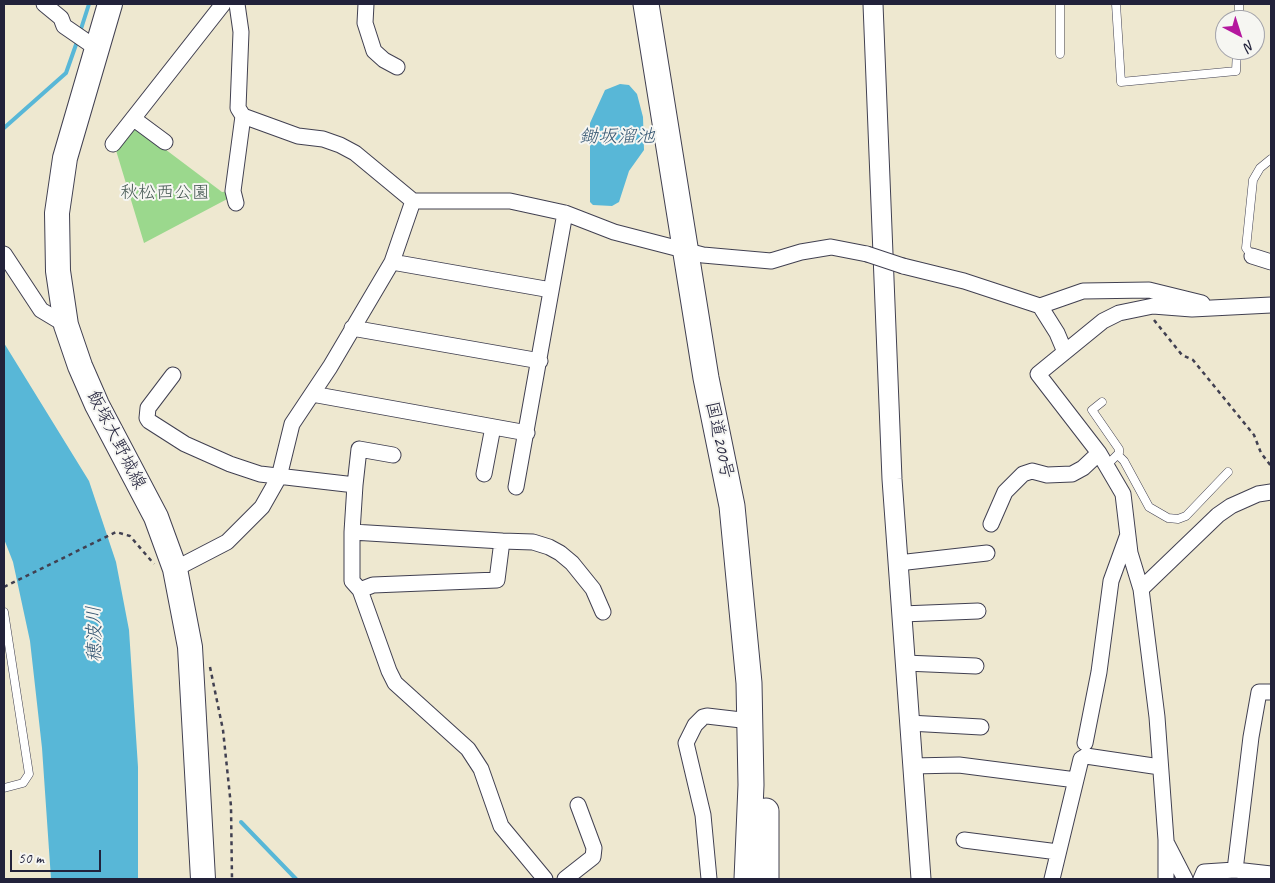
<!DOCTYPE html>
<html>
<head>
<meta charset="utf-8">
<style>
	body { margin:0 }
	#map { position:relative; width:1275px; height:883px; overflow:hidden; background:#eee8d0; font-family:Caveat,sans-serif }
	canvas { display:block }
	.frame { position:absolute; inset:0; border:5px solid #22223b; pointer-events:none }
	.north { position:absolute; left:1215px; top:10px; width:50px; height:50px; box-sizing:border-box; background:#f6f6f2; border:1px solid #a1a1a9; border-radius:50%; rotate:140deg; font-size:14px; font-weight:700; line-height:20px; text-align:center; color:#22223b }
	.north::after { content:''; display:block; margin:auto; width:18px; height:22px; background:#b5179e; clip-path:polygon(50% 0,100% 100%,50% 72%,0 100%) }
	.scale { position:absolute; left:10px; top:850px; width:91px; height:22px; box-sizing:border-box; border:2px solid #22223b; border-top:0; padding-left:6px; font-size:15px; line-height:18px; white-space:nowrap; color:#22223b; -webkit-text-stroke:4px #f6f6f2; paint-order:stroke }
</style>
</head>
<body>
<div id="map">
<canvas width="1275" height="883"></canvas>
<div class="frame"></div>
<div class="north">N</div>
<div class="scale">50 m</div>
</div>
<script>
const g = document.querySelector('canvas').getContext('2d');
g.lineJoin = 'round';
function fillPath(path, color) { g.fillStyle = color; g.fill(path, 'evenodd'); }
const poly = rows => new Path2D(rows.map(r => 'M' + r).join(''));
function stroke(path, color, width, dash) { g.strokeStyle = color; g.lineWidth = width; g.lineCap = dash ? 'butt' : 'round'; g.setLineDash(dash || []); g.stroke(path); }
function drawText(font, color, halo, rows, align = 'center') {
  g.font = font + ' Caveat,"Klee One",sans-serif'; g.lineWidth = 4; g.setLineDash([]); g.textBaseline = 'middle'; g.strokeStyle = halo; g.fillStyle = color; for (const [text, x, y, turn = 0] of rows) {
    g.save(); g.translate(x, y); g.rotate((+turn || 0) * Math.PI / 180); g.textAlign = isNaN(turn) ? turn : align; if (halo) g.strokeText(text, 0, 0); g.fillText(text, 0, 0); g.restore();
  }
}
fillPath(poly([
	[133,125,222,192,231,191,231,197,144,243,115,147]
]), '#9bd88d');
fillPath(poly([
	[620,84,629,85,637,94,643,117,644,150,629,171,619,202,612,206,593,205,590,202,590,123,605,90],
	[4,343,89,481,116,562,129,630,138,767,138,879,51,879,42,748,30,641,13,562,4,539]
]), '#58b7d7');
stroke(poly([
	[80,32,89,4],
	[4,128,66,73,78,39],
	[241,822,296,879]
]), '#58b7d7', 4);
const service = poly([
	[1060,4,1060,54],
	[1116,4,1121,82,1236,71,1237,50],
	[1239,20,1239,4],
	[1252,256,1246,248,1253,180,1260,168,1271,159],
	[1102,402,1092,410,1119,449,1119,453,1107,465],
	[1118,455,1124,461,1149,507,1168,518,1178,519,1186,516,1228,472],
	[4,612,29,774,23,783,4,788]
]);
const minor = poly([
	[44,4,61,18,64,26,96,48],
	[237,4,241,32,238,108,243,116,298,136,323,139,340,145,355,153,413,201,510,201,565,213,614,232,703,255,771,261,801,252,831,247,867,254],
	[366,4,365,23,374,51,384,60,397,67],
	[134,119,165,142],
	[113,144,223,4],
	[236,203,233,191,243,116],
	[4,254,41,310,66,325],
	[1252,256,1271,262],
	[392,262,551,290],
	[903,266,964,281,1040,306,1057,333,1065,352],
	[1040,306,1083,291,1149,290,1202,303],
	[352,328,540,361],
	[173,375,148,408,147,418,149,421,185,444,230,464,260,474,355,485,352,532,352,581,360,590,389,671,395,683,468,749,481,769,501,826,545,879],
	[312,394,527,433],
	[484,474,493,427],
	[355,485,359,449,393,455],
	[516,487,565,213],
	[991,524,1005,492,1023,474,1032,471,1047,475,1072,474,1083,468,1099,453],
	[352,532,502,541,497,580,373,585,360,590],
	[502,541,533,542,549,547,560,553,572,563,593,589,603,612],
	[898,563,987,553],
	[175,569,227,542,262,507,279,477,292,424,330,367,392,262,413,201],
	[1141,589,1218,515,1231,506,1258,494,1271,492],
	[902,614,978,611],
	[905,663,976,666],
	[909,723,981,727],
	[1085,743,1099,672,1111,581,1127,537],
	[912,766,959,765,1076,780],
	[964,840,1058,852],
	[1167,844,1185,879],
	[1235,870,1271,874],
	[565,879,593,857,594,848,578,805],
	[709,879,703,815,686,743,695,725,703,717,707,716,750,721],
	[1052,879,1081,759,1086,756,1160,767],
	[1166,879,1166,840,1157,717,1141,589,1130,553,1123,494,1099,453,1038,374,1103,321,1119,313,1153,306,1192,309,1271,305],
	[1201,879,1204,872,1235,870,1251,737,1259,692,1271,692]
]);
const tertiary = poly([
	[873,4,892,479,921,879]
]);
const primary = poly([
	[110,4,65,158,57,213,58,271,66,325,80,366,97,405,156,517,175,569,190,647,203,879]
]);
const trunk = poly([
	[646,4,706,378,732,506,749,683,751,785,747,879],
	[766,879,766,811]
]);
stroke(service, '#414051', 9);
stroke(minor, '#414051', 17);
stroke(tertiary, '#414051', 21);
stroke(primary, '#414051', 26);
stroke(trunk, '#414051', 27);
stroke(poly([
	[1154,320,1182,355,1193,360,1254,435,1261,453,1271,466],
	[4,587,116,532,130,536,154,564],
	[210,667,223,730,231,806,232,879]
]), '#414051', 2.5, [4, 4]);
stroke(service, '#fff', 8);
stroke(minor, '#fff', 15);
stroke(tertiary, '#fff', 19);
stroke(primary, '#fff', 24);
stroke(trunk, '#fff', 25);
const minorBridge = poly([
	[867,254,903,266]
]);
stroke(minorBridge, '#414051', 17, []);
stroke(minorBridge, '#fff', 15);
drawText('18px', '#465954', '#f6f6f2', [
	["秋松西公園",165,193]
]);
drawText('18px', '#22223b', '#f6f6f2', [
	["飯塚大野城線",116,440,63],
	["国道200号",719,440,78]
]);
drawText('italic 19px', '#355672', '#f6f6f2', [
	["鋤坂溜池",617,137],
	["穂波川",95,634,-91]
]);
</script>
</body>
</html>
